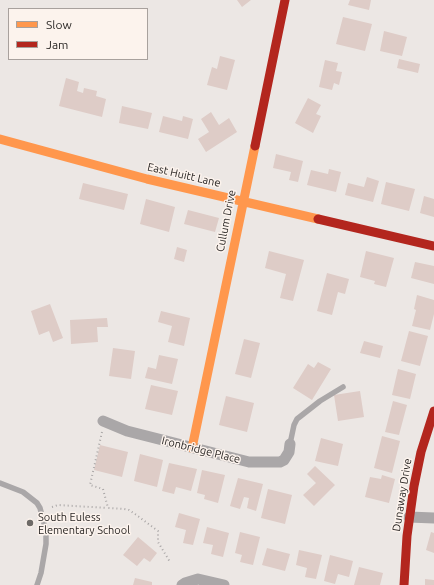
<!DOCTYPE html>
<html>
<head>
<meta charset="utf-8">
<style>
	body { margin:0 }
	#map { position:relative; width:434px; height:585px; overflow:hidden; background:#ece7e4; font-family:Ubuntu,sans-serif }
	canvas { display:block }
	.legend { position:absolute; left:8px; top:8px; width:140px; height:52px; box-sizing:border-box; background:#fcf3ed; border:1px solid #a8a19d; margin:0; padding:5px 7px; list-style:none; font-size:12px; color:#292624 }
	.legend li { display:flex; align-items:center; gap:8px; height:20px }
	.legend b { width:20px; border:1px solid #a8a19d }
</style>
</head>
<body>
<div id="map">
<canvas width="434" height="585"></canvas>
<ul class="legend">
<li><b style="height:5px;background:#ff974d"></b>Slow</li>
<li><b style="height:5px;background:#b3261e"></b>Jam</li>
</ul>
</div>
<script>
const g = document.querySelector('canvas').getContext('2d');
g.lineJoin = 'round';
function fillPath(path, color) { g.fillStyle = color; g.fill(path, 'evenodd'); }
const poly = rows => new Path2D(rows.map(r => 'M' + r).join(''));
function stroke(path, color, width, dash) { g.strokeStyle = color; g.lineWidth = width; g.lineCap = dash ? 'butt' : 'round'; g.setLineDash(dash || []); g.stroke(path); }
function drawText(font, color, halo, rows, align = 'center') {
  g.font = font + ' Ubuntu,sans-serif'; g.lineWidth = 3; g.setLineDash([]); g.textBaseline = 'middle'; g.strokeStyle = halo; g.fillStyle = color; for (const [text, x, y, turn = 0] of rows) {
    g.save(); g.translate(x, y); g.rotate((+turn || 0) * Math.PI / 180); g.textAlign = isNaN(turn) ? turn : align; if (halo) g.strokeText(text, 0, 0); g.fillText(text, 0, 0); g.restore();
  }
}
fillPath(poly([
	[237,0,251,0,242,7],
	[350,0,371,0,369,10,348,5],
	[343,17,372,24,365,51,336,44],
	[384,31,407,37,402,56,380,51],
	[220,56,235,60,227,90,207,85,212,67,217,69],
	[399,59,420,64,418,73,397,68],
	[325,60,338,63,336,71,342,72,339,85,334,83,332,90,319,87],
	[66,78,79,82,77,91,83,93,84,88,97,91,96,96,106,99,102,117,59,106],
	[308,98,321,105,316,114,321,116,313,133,295,123],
	[122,106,152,113,148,129,119,123],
	[211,112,219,125,229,118,237,132,206,152,198,139,209,132,201,119],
	[163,116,182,121,183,116,193,119,188,139,159,132],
	[276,154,303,161,298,182,289,180,291,172,273,168],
	[329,169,341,172,336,192,307,185,311,170,328,174],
	[367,177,379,181,373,202,345,195,348,183,364,187],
	[386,182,415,189,409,211,381,204],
	[83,183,128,194,124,210,79,199],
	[424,196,434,199,434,217,420,213],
	[146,199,175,207,169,232,140,224],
	[188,210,219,218,215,232,184,224],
	[177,247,187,250,184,262,174,259],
	[269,251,304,260,293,301,280,298,286,274,265,268],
	[366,251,394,258,386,287,374,284,375,281,360,277],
	[415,262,434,266,434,284,411,278],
	[327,273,349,279,345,294,338,292,332,315,317,311],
	[417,295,434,300,434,314,430,330,412,326,416,310,414,309],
	[50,304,63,338,53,342,49,331,39,335,31,311],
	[161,311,190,318,184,346,168,342,172,326,158,322],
	[107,318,108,327,97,327,98,342,71,344,70,320],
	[409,331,428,336,420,366,401,361],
	[244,339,260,343,251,378,235,374],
	[364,341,383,346,380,358,360,353],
	[113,348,135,351,131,379,109,376],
	[159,355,178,359,172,384,145,378,148,367,156,369],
	[318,362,331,369,312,400,293,388,308,364,314,368],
	[398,369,416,374,410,399,392,395],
	[151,385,178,391,172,415,145,409],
	[360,391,364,417,338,421,334,395],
	[226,396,254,403,247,432,219,425],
	[393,401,407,405,399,435,385,432],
	[382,436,400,441,392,473,374,468],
	[321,438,343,444,338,466,315,461],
	[100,445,128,452,122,477,94,470],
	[140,454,163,460,157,487,134,481],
	[169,463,197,469,191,491,176,487,174,494,162,491],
	[315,466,335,485,314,506,303,495,316,483,307,474],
	[202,470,225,475,218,503,204,499,205,495,197,493],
	[382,475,395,479,389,503,365,497,370,477,381,479],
	[238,478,263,484,256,511,247,508,249,498,244,497,240,509,230,506],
	[268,489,292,495,285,524,261,518],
	[179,513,200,519,193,545,183,543,186,530,175,527],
	[207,527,229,533,223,557,211,554,213,545,203,543],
	[240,532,260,537,253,565,240,562,242,555,235,553],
	[431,532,434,533,434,553,426,550],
	[138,537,157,553,150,562,144,558,137,566,123,555],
	[267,548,290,554,285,571,262,565],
	[299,550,322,555,316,579,305,577,307,568,296,565],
	[330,555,353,561,349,577,338,574,335,584,324,581],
	[359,567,383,573,380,585,354,585],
	[135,578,152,582,152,585,133,585],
	[425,579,434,580,434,585,425,585]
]), '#deccc7');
stroke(poly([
	[102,432,90,485,103,489,108,508,124,509,129,510,135,514,158,531,158,542,170,562],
	[52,507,58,505,107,508]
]), '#a9a6a6', 2, [1, 3]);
stroke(poly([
	[290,444,294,425,297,419,320,401,343,387],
	[0,483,23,492,37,503,40,508,46,531,46,544,41,573,37,585]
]), '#aaa7a8', 5.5);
stroke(poly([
	[103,421,127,431,249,462,280,462,284,460,289,452,290,444],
	[409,517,434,518],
	[182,585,185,583,198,579,224,585]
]), '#aaa7a8', 11);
stroke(poly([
	[0,139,147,179,318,219],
	[192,448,255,146]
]), '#ff974d', 9);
stroke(poly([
	[255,146,285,0],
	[318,219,434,246],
	[404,585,407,536,414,486,421,452,434,411]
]), '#b3261e', 9);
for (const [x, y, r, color] of [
	[30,523,4,"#6d6a67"]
]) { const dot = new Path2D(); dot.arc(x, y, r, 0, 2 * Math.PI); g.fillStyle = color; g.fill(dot); stroke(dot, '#fcf3ed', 1.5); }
drawText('11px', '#292624', '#fcf3ed', [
	["East Huitt Lane",184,175,13],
	["Cullum Drive",226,221,-79],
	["Ironbridge Place",201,450,14],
	["Dunaway Drive",402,495,-81]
]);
drawText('11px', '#292624', '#fcf3ed', [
	["South Euless",38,517],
	["Elementary School",38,530]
], 'left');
</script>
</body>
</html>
